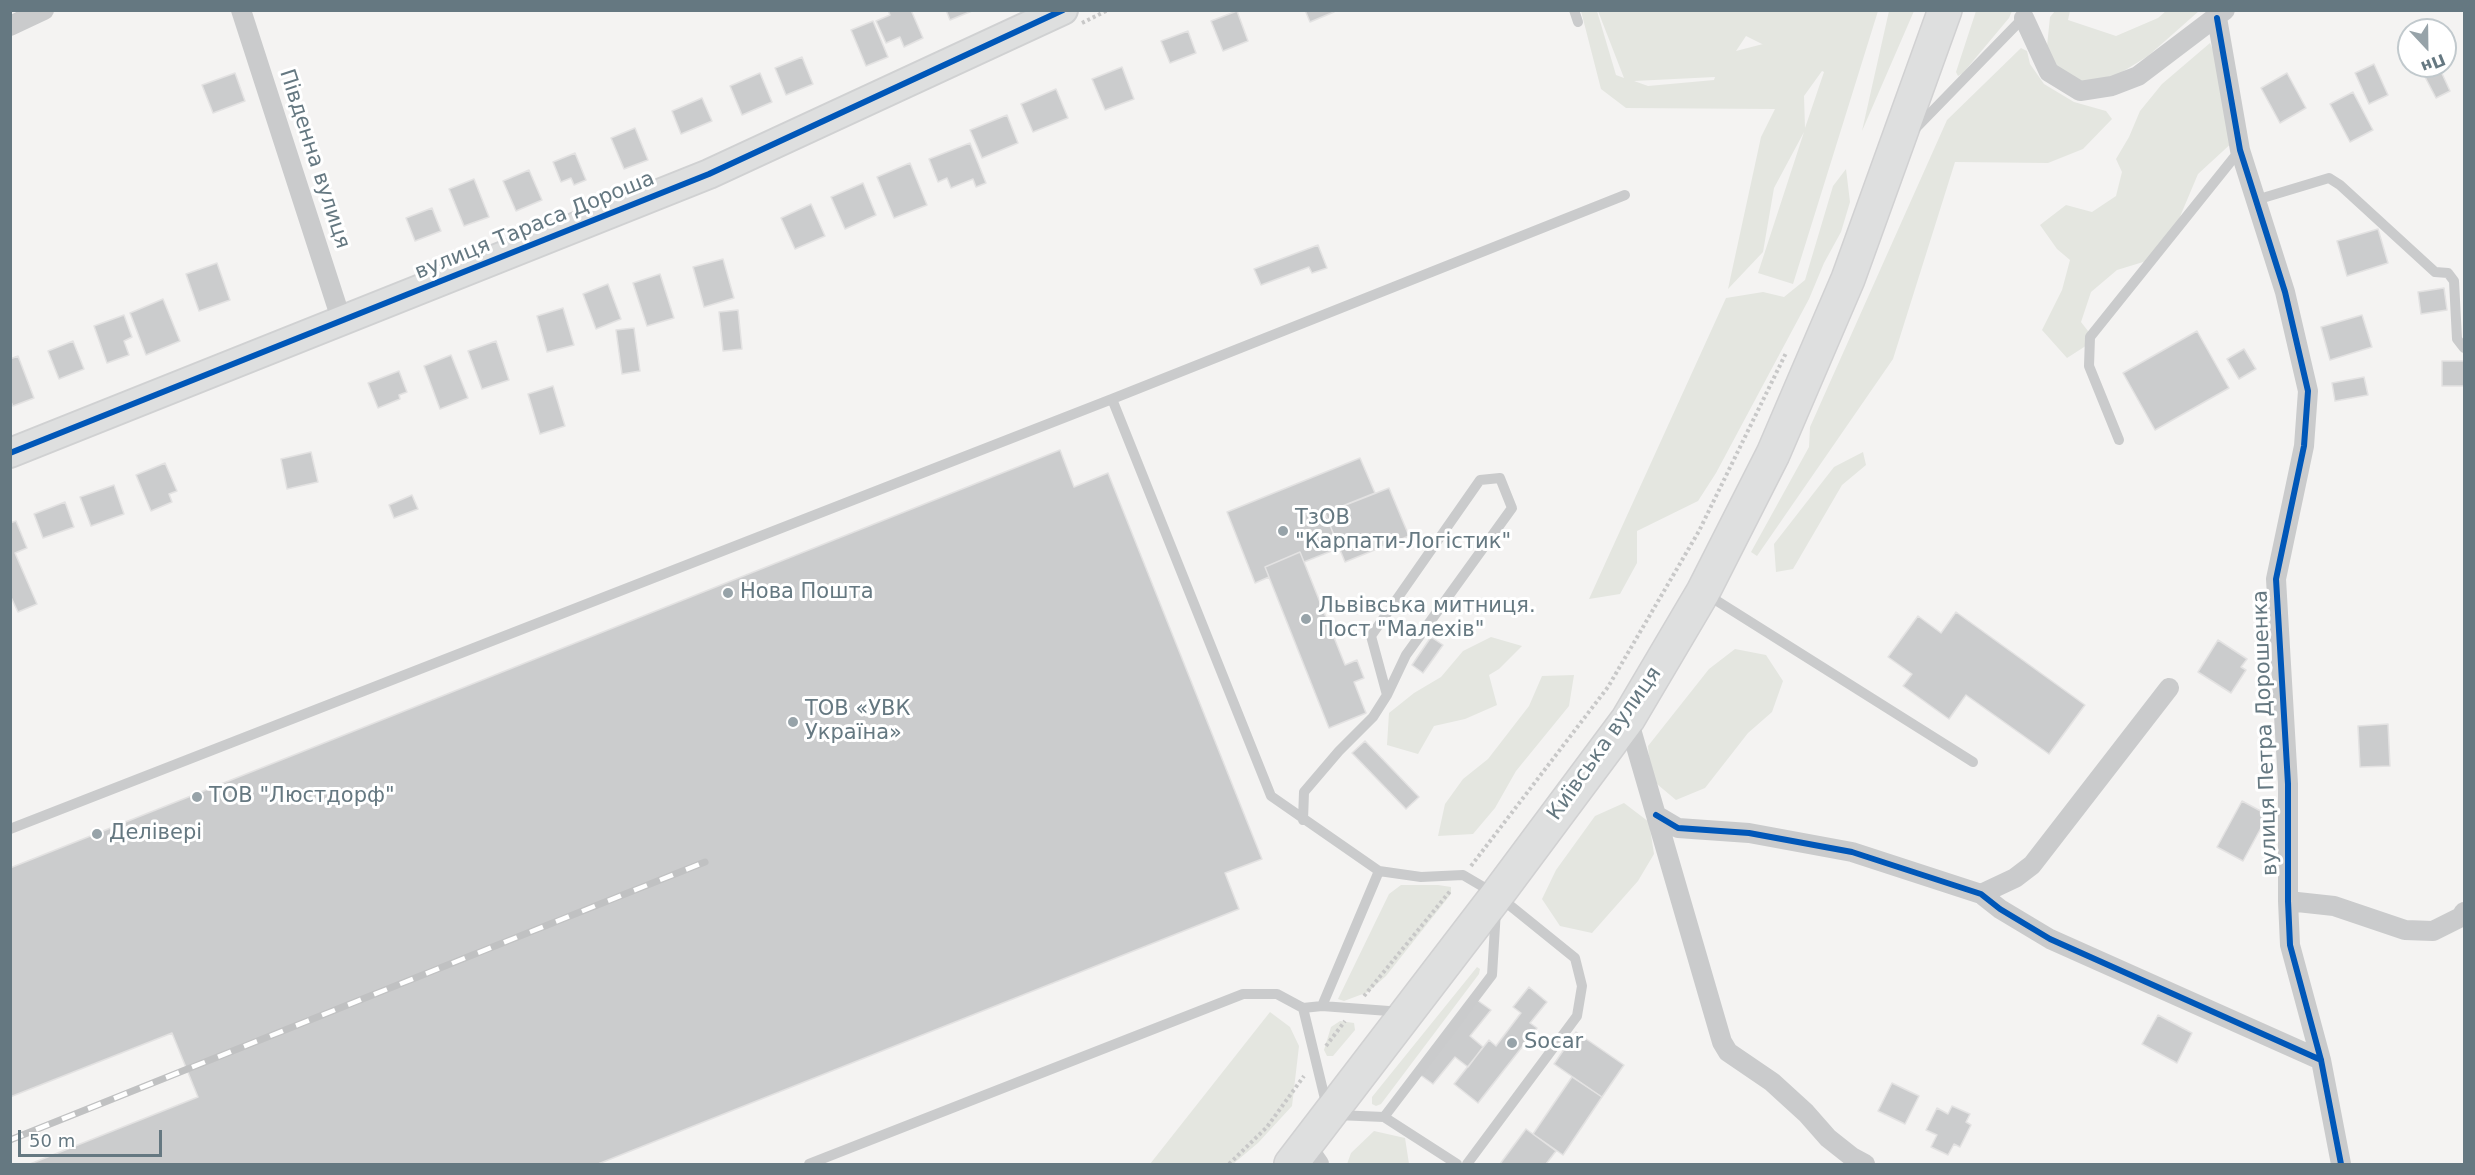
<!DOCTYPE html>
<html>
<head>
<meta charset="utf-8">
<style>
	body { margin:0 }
	#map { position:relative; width:2475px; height:1175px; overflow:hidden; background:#f4f3f2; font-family:"DejaVu Sans",sans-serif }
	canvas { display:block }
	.frame { position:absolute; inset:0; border:12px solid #657881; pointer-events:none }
	.north { position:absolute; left:2397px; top:18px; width:60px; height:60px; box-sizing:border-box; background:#fff; border:2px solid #c1c9cd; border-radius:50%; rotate:158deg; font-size:16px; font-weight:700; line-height:24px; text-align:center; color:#657881 }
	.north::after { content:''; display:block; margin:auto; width:21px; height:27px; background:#97a3a9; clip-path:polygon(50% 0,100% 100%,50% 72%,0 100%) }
	.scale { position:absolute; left:18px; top:1130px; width:144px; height:27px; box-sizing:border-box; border:3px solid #657881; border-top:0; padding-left:8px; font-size:18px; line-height:21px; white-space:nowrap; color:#657881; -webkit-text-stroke:4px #fff; paint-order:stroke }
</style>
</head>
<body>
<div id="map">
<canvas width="2475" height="1175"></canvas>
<div class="frame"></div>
<div class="north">Пн</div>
<div class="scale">50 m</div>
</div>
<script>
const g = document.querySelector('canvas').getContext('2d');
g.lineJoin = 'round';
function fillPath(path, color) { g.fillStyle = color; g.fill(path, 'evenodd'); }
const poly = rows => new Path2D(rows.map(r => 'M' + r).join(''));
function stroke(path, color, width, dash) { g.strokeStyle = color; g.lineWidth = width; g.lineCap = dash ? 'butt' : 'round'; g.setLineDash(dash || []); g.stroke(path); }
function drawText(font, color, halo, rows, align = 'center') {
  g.font = font + ' "DejaVu Sans",sans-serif'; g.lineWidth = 6; g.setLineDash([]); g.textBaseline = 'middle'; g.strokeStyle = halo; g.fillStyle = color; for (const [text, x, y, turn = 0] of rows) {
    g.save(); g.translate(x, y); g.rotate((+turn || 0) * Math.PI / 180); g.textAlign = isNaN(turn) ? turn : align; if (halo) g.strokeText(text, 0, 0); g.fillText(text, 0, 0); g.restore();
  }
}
fillPath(poly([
	[1581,11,1597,11,1616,75,1624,78,1598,11,1878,11,1793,284,1758,273,1804,132,1774,188,1763,252,1728,289,1761,137,1775,109,1626,108,1601,89],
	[1746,36,1762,44,1763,44,1736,51],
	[1822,71,1824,72,1805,128,1804,96],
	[1715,77,1714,80,1648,86,1634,81],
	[1889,11,1914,11,1862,131],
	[1976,11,2012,11,2009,18,1963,73,1958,76,1956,72],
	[2055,11,2070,11,2068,20,2116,36,2158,18,2166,11,2199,11,2148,56,2114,77,2080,83,2057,69,2047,46,2050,17],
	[2210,43,2223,76,2235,140,2198,174,2179,219,2153,259,2117,270,2091,292,2081,322,2095,340,2067,358,2042,330,2062,290,2070,260,2057,249,2040,225,2066,205,2092,212,2116,196,2122,172,2116,159,2129,137,2140,111,2162,84],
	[2021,48,2027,51,2030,64,2044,84,2074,102,2106,111,2112,119,2083,149,2048,163,1955,162,1893,359,1757,556,1751,552,1809,447,1810,427,1947,120],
	[1846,169,1850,202,1841,232,1824,263,1809,299,1716,473,1698,501,1637,531,1637,563,1620,594,1589,599,1726,298,1763,292,1784,297,1805,280,1833,186],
	[1863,452,1866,465,1842,485,1793,569,1776,572,1774,544,1834,467],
	[1491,637,1522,646,1499,669,1489,675,1497,705,1465,719,1434,726,1418,754,1387,745,1389,713,1414,693,1441,677,1463,651],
	[1735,649,1766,655,1783,681,1772,712,1748,733,1705,788,1676,800,1651,779,1648,746,1709,669],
	[1574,675,1569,706,1516,771,1495,808,1473,834,1438,836,1445,804,1463,779,1488,759,1529,706,1542,676],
	[1624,803,1649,822,1654,854,1638,881,1592,933,1560,926,1542,899,1556,870,1595,816],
	[1401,885,1438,885,1451,887,1451,894,1386,976,1368,992,1344,1001,1338,999,1389,894],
	[1477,967,1480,969,1479,974,1381,1104,1376,1106,1372,1104,1372,1097],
	[1270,1012,1290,1027,1299,1046,1292,1106,1258,1143,1233,1164,1150,1164],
	[1340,1021,1354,1023,1355,1030,1333,1056,1327,1056,1324,1050,1331,1027],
	[1374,1131,1405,1138,1409,1164,1347,1164,1351,1153]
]), '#e4e6e0');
const building = poly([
	[888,10,911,10,923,38,904,47,900,37,886,43,876,21,890,15,888,10],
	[946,10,972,10,972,11,950,20,946,10],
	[1305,10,1333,10,1334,12,1310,22,1305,10],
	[1237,11,1248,41,1223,51,1211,21,1237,11],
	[873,21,888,57,866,66,851,30,873,21],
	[2436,22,2440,30,2424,30,2424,29,2436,22],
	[1188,31,1196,53,1170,63,1161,41,1188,31],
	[2445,39,2455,56,2445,61,2445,39],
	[802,57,813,84,786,95,775,68,802,57],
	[2374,64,2388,95,2369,104,2355,73,2374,64],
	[1122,67,1134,99,1105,110,1092,79,1122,67],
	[2439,67,2450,91,2436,98,2424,75,2439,67],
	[235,73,245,101,213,113,202,85,235,73],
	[760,73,772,102,742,115,730,86,760,73],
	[2287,73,2306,108,2280,123,2261,88,2287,73],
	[1056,89,1068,118,1033,132,1021,104,1056,89],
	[2353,92,2373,130,2350,142,2330,104,2353,92],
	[702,98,712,121,681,134,672,111,702,98],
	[1007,115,1018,143,982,158,970,130,1007,115],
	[635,128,648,160,624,169,611,138,635,128],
	[970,143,986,183,976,187,973,179,951,188,947,178,938,182,929,159,970,143],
	[575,153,586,180,574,185,571,178,561,182,553,162,575,153],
	[910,163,927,205,894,218,877,177,910,163],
	[529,170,542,200,516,211,503,181,529,170],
	[474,179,489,217,464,226,449,189,474,179],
	[863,183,876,215,845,229,831,197,863,183],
	[811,204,825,236,795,249,781,218,811,204],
	[432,208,441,231,415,241,406,218,432,208],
	[2378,229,2388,263,2347,276,2337,241,2378,229],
	[1318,245,1327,268,1312,273,1309,267,1261,285,1254,269,1318,245],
	[723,259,734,298,704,307,693,267,723,259],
	[217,263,230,300,199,311,186,274,217,263],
	[660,274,674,318,647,326,633,283,660,274],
	[608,284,621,319,596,329,583,294,608,284],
	[2444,288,2447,310,2421,314,2418,292,2444,288],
	[163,299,180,341,146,355,130,313,163,299],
	[563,308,574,345,547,352,537,316,563,308],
	[738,310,742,349,723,351,719,312,738,310],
	[124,315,132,337,124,341,129,355,107,363,94,326,124,315],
	[2362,315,2372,347,2330,360,2321,327,2362,315],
	[634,328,640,371,622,374,616,330,634,328],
	[2197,331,2229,388,2155,430,2123,373,2197,331],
	[73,341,84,369,59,379,48,351,73,341],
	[496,341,509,380,482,389,468,351,496,341],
	[2244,349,2256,369,2239,379,2227,359,2244,349],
	[451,355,468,398,440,409,424,366,451,355],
	[18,356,34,398,13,406,10,400,10,359,18,356],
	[2442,361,2464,361,2464,386,2442,386,2442,361],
	[399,371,407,392,399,395,400,399,378,408,368,383,399,371],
	[2364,377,2368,395,2335,401,2332,383,2364,377],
	[553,386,565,426,540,434,528,394,553,386],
	[1060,450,1074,487,1108,473,1262,859,1225,873,1239,909,598,1164,30,1164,198,1097,172,1033,10,1097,10,868,1060,450],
	[311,452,318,482,287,489,281,459,311,452],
	[1360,458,1375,493,1325,513,1339,548,1304,562,1300,552,1265,567,1269,577,1255,583,1227,512,1360,458],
	[165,463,177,491,169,494,172,502,151,511,136,475,165,463],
	[114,485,124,514,91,526,80,497,114,485],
	[1389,488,1409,536,1345,562,1325,513,1389,488],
	[412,495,418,509,394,518,389,505,412,495],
	[65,502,74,527,43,538,34,514,65,502],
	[16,521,27,548,15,553,37,604,18,612,10,595,10,523,16,521],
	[1300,552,1345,665,1357,660,1364,678,1354,682,1366,713,1329,728,1265,567,1300,552],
	[1956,612,2085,705,2049,754,1966,695,1949,719,1903,686,1912,674,1888,657,1918,616,1941,633,1956,612],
	[1431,637,1443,645,1423,673,1412,665,1431,637],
	[2218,640,2247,659,2241,667,2246,670,2231,693,2198,672,2218,640],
	[2388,724,2390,766,2360,767,2358,726,2388,724],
	[1365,741,1419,797,1406,809,1352,753,1365,741],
	[2242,801,2268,815,2243,861,2217,847,2242,801],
	[1529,987,1547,1002,1530,1023,1537,1028,1478,1103,1454,1084,1489,1040,1496,1046,1521,1013,1513,1007,1529,987],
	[1477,1000,1491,1010,1470,1036,1483,1047,1468,1067,1455,1057,1433,1084,1419,1074,1477,1000],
	[2158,1015,2192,1033,2177,1063,2142,1044,2158,1015],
	[1576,1032,1624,1065,1602,1097,1554,1064,1576,1032],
	[1572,1077,1602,1097,1563,1155,1533,1134,1572,1077],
	[1892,1083,1919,1096,1905,1124,1878,1111,1892,1083],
	[1952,1106,1970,1114,1966,1122,1971,1125,1960,1147,1954,1144,1948,1155,1931,1147,1937,1135,1926,1130,1937,1108,1948,1114,1952,1106],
	[1526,1129,1556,1151,1546,1164,1500,1164,1526,1129]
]);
fillPath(building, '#cbcccd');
stroke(building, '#e3e2e2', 1.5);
const secondary = poly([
	[10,453,709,174,1063,10]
]);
const highway = poly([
	[1291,1164,1497,895,1628,719,1703,592,1773,454,1848,279,1945,10]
]);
stroke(secondary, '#d0d1d2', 32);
stroke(highway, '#d1d1d2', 36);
stroke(poly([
	[1082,23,1108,10],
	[1471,866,1608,687,1699,531,1786,353],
	[1364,996,1451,890],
	[1326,1046,1345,1021],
	[1229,1164,1267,1127,1304,1076]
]), '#c8c8c8', 4, [3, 3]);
stroke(poly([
	[1574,10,1578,22],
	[1913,131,2025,16],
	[2256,200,2329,178,2340,185,2435,272,2448,273,2454,281,2457,339,2464,348],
	[1112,399,1271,796,1379,871,1421,877,1463,875,1497,895,1575,958,1582,986,1577,1016,1467,1164],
	[2119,440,2089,366,2090,337,2240,150],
	[1706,594,1973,762],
	[1303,820,1304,792,1339,751,1373,717,1387,695,1406,655,1512,508,1500,478,1480,480,1371,636,1387,695],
	[10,829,1112,399,1625,195],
	[1322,1006,1379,871],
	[1303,1008,1327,1107],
	[1336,1115,1384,1117,1492,975,1496,910],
	[1384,1117,1457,1164],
	[809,1164,1243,994,1277,994,1303,1008,1322,1006,1402,1012]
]), '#cacbcc', 10);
stroke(poly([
	[241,10,342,322],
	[2024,18,2049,72,2080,91,2112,86,2138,76,2225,10],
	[2217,18,2240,150,2285,292,2308,391,2304,446,2276,579,2288,784,2288,901,2290,945,2321,1060,2341,1164],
	[10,26,44,10],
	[1628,719,1722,1042,1728,1052,1772,1082,1806,1113,1828,1138,1852,1157,1865,1164],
	[1656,815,1678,828,1749,833,1852,852,1981,894,2000,909,2050,939,2321,1060],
	[1981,894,2015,878,2032,865,2169,688],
	[2288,901,2334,906,2405,930,2433,931,2461,917,2464,912],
	[1306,1145,1319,1164]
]), '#cacbcc', 20);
stroke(secondary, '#dedfdf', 28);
stroke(highway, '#dedfdf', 33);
const rail = poly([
	[10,1140,705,862]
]);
stroke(rail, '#c0c1c2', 7);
stroke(rail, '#fff', 4.5, [14]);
stroke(poly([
	[2217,18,2240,150,2285,292,2308,391,2304,446,2276,579,2288,784,2288,901,2290,945,2321,1060,2341,1164],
	[10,453,709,174,1063,10],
	[1656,815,1678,828,1749,833,1852,852,1981,894,2000,909,2050,939,2321,1060]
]), '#0057b8', 6);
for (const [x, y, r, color] of [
	[1283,531,6,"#97a3a9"],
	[728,593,6,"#97a3a9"],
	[1306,619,6,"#97a3a9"],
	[793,722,6,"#97a3a9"],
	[197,797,6,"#97a3a9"],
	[97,834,6,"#97a3a9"],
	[1512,1043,6,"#97a3a9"]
]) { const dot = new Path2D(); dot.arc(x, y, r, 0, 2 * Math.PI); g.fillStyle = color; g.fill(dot); stroke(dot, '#fff', 2); }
drawText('21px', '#657881', '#fff', [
	["Південна вулиця",314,159,72],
	["вулиця Тараса Дороша",535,226,-22],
	["вулиця Петра Дорошенка",2266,733,-92],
	["Київська вулиця",1605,744,-55]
]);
drawText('21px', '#657881', '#fff', [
	["ТзОВ",1295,519],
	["\"Карпати-Логістик\"",1295,543],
	["Нова Пошта",740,593],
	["Львівська митниця.",1318,607],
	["Пост \"Малехів\"",1318,631],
	["ТОВ «УВК",805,710],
	["Україна»",805,734],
	["ТОВ \"Люстдорф\"",209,797],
	["Делівері",109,834],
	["Socar",1524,1043]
], 'left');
</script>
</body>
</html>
